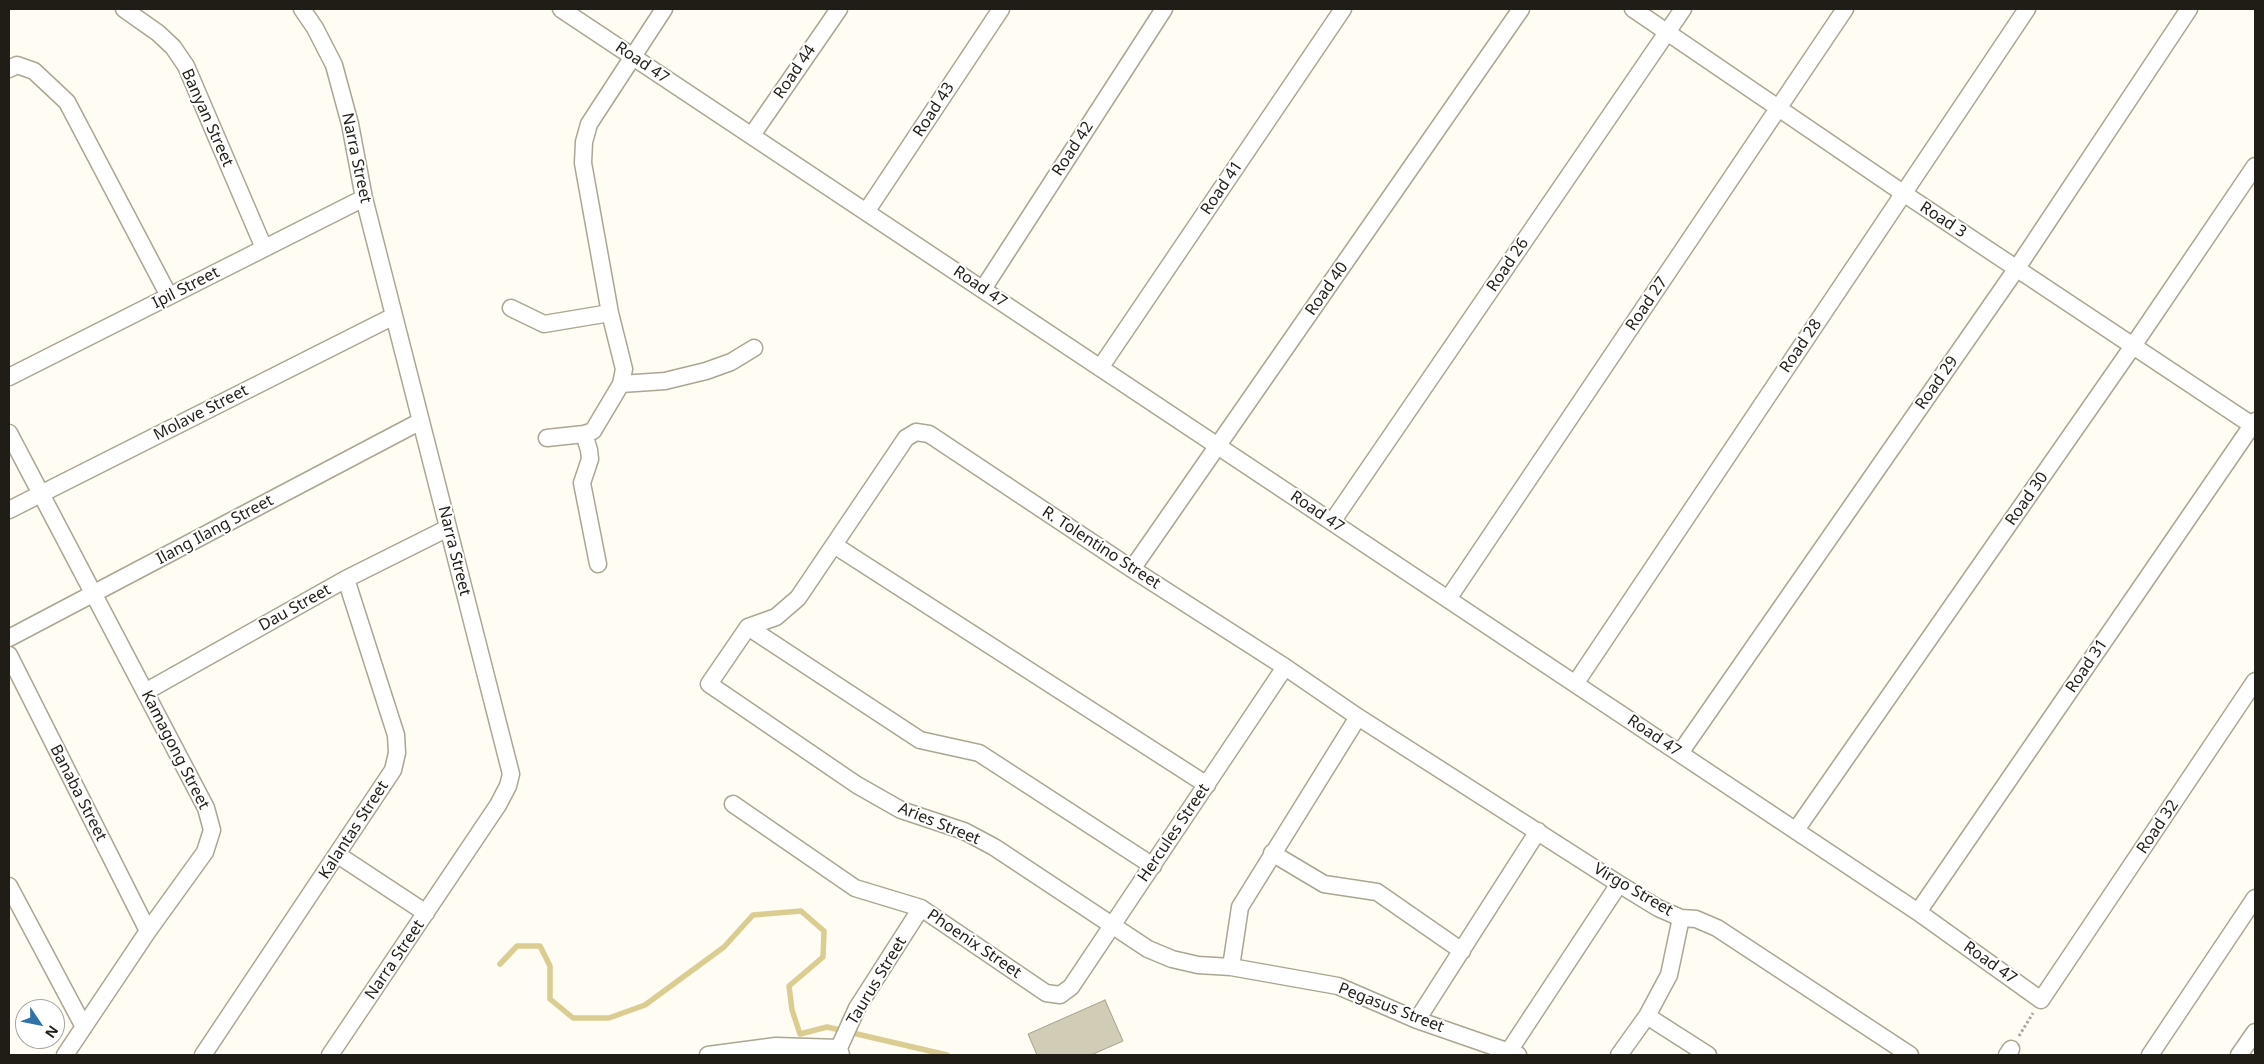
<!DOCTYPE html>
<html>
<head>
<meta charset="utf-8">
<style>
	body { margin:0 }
	#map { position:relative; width:2264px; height:1064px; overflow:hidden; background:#fefcf3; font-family:"Noto Sans",sans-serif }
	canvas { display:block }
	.frame { position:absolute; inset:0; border:10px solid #1f1d15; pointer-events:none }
	.north { position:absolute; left:15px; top:999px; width:50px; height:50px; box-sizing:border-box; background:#fff; border:1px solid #a5a5a1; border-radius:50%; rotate:124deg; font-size:14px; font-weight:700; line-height:20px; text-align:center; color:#1f1d15 }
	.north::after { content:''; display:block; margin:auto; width:18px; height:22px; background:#3073a9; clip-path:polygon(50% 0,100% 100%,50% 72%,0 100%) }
</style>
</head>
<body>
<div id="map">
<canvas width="2264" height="1064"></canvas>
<div class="frame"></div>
<div class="north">N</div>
</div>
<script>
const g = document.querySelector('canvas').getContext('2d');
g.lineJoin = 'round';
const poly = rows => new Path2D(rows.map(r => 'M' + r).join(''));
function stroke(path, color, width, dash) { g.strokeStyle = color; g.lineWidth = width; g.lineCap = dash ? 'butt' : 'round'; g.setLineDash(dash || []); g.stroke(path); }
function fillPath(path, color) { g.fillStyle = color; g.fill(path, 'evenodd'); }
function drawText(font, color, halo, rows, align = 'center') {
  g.font = font + ' "Noto Sans",sans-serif'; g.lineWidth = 4; g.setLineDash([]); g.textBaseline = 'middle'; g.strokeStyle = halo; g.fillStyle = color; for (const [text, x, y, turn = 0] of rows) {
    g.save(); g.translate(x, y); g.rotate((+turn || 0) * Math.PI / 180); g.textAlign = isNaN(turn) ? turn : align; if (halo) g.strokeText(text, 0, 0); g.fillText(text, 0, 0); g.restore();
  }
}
stroke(poly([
	[500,964,517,946,540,946,550,966,550,999,573,1018,609,1018,645,1005,724,947,753,915,801,911,824,931,823,957,789,986,792,1010,800,1034,827,1027,947,1055]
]), '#dbcc92', 5.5);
const building = poly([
	[1105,1000,1123,1041,1091,1055,1037,1055,1028,1034,1105,1000]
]);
fillPath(building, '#d1ccb6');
stroke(building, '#a6a18c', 1);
const street = poly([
	[124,9,158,33,173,47,186,66,264,248],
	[302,9,315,28,334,65,350,124,364,198,511,774,508,786,498,805,330,1055],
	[561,9,1918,912,2041,1000,2255,681],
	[1633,9,1903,193,2255,427],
	[9,69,17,65,34,71,67,102,169,296],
	[752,135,839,9],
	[866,212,1001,9],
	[983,289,1164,9],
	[511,308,544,324,610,313],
	[1100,368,1343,9],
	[9,377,364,198],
	[621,384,665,381,706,371,731,362,754,348],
	[9,433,206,808,212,830,205,852,148,931,65,1055],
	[584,434,589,450,590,459,582,483,598,564],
	[547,438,584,434,593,431,621,384,624,369,610,313,583,163,584,142,589,124,664,9],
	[9,510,394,316],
	[1332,522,1683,9],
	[834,545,1207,785],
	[1132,569,1521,9],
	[1448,599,1845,9],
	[748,627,920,740,979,753,1153,866],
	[9,638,421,421],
	[9,655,148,931],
	[1575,684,2027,9],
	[145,692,346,579,448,528],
	[1680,753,2017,268,2189,9],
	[733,804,855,888,921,908,1046,993,1060,995,1071,987,1285,667],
	[1796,830,2133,346,2255,166],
	[1272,853,1324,884,1377,892,1462,951],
	[338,855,426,913],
	[9,886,84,1027],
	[1918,912,2255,421],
	[1231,967,1240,907,1358,717],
	[1647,1016,1708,1055],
	[1417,1020,1538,831],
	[1509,1051,1619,884],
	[203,1055,393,770,397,753,396,735,346,579],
	[708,1055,776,1046,839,1048],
	[841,1055,839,1048,857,1008,921,908],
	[1518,1055,1417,1020,1338,986,1231,967,1198,965,1172,959,1148,949,994,847,964,831,901,810,857,785,709,684,748,627,776,617,798,598,906,438,916,432,929,434,1132,569,1285,667,1358,717,1619,884,1658,908,1681,918,1696,919,1717,928,1910,1055],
	[1619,1055,1647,1016,1669,975,1681,918],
	[2007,1055,2011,1049],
	[2150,1055,2255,898],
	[2239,1055,2255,1032]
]);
stroke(street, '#aba691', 19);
stroke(poly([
	[2019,1036,2033,1013]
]), '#aaa89f', 3, [2.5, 2.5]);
stroke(street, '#fff', 16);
drawText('16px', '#1f1d15', '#fff', [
	["Road 47",642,63,34],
	["Road 44",795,72,-56],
	["Road 43",934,110,-57],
	["Banyan Street",207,118,66],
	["Road 42",1073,149,-57],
	["Narra Street",356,158,78],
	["Road 41",1222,188,-56],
	["Road 3",1943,220,33],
	["Road 26",1508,265,-56],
	["Road 47",980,287,34],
	["Ipil Street",186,288,-27],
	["Road 40",1327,289,-55],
	["Road 27",1647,304,-56],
	["Road 28",1801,346,-56],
	["Road 29",1937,383,-55],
	["Molave Street",201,413,-27],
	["Road 30",2027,499,-55],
	["Road 47",1317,512,34],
	["Ilang Ilang Street",215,530,-28],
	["R. Tolentino Street",1101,548,33],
	["Narra Street",454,551,76],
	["Dau Street",295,608,-29],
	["Road 31",2087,666,-56],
	["Road 47",1654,736,34],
	["Kamagong Street",175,750,63],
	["Banaba Street",78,793,63],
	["Aries Street",939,824,22],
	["Road 32",2158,827,-56],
	["Kalantas Street",354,830,-57],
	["Hercules Street",1174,833,-56],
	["Virgo Street",1633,890,30],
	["Phoenix Street",974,944,34],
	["Narra Street",395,960,-56],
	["Road 47",1990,963,35],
	["Taurus Street",877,981,-59],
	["Pegasus Street",1391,1008,21]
]);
</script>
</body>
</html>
